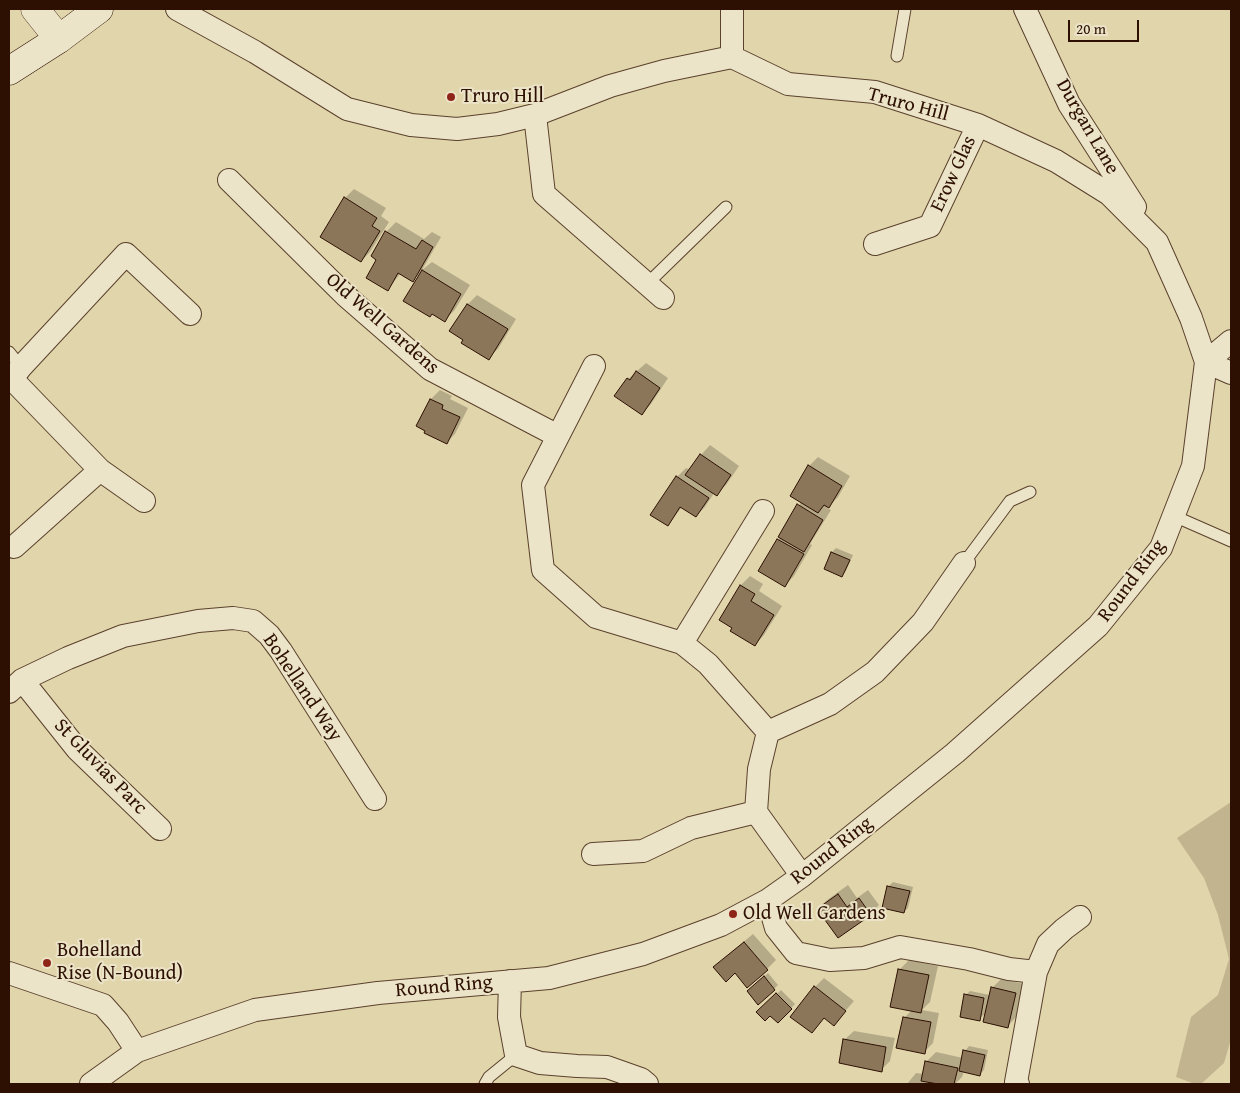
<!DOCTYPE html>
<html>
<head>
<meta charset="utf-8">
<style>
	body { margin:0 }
	#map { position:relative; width:1240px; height:1093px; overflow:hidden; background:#e1d5ab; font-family:"Gentium Book Plus",serif }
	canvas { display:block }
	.frame { position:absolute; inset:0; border:10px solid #2d1002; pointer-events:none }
	.scale { position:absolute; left:1068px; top:20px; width:71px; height:22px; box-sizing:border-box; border:2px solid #2d1002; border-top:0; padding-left:6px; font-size:15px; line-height:18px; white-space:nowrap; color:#2d1002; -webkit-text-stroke:4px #ece4c8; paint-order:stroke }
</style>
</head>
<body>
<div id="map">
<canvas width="1240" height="1093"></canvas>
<div class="frame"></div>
<div class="scale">20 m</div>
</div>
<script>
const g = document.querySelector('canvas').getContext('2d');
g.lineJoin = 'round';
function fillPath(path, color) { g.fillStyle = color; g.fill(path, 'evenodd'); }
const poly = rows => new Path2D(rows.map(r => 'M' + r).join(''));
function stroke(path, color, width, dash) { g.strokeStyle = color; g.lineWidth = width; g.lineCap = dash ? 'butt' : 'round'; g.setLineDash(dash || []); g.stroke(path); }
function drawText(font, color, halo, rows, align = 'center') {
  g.font = font + ' "Gentium Book Plus",serif'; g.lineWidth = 4; g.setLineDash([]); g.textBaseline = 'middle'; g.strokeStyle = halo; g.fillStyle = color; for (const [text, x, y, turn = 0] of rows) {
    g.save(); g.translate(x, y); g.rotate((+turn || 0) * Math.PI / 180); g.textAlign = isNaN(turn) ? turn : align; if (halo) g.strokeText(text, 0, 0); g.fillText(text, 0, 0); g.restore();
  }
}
fillPath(poly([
	[1231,802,1231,1039,1224,1063,1201,1084,1195,1084,1176,1077,1191,1017,1218,995,1229,959,1218,915,1204,878,1177,838]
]), '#c2b48e');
fillPath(poly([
	[354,189,386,208,381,216,389,222,370,252,361,261,345,198],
	[396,222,424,239,432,232,441,237,422,270,432,262,470,285,454,311,444,320,421,272,413,280,401,273,388,289,378,259,372,256,386,232],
	[477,295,516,319,498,349,488,358,451,331,468,304],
	[646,363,668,378,651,404,642,414,628,379],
	[440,390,452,396,450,399,468,408,455,434,446,443,427,430,431,399],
	[710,445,739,466,726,485,716,494,714,493,705,507,696,516,682,507,668,525,677,477,686,468,690,470,701,455],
	[818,457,850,476,838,497,827,508,831,510,810,544,812,545,794,576,785,585,760,571,801,502,809,466],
	[836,548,853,555,846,571,842,576,825,569,832,552],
	[750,576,763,584,759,591,782,606,764,635,755,645,734,627,720,619,741,585],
	[893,882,913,887,908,908,904,912,888,887],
	[848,885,857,898,868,890,879,905,870,914,818,909,827,900],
	[753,934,776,960,767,969,724,958],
	[909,960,938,966,930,1002,922,1010,939,1013,933,1043,924,1052,904,1018,912,1010,899,970],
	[768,973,778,985,774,989,753,987],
	[824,978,854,1001,834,1024,825,1017,812,1032,815,987],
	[1001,979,1024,984,1016,1017,1007,1027,986,1013,979,1019,966,995,970,991,990,995,992,988],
	[781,990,795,1004,778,1022,770,1014,758,1012],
	[854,1031,895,1038,890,1061,881,1070,844,1040],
	[969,1046,988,1050,984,1070,980,1074,964,1071,962,1077,955,1084,907,1084,916,1073,924,1074,927,1061,936,1052,963,1058,965,1051]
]), '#0003');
const building = poly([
	[344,197,377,218,372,226,380,231,361,262,320,237,344,197],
	[385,231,416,249,422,240,433,247,413,282,398,273,388,291,366,278,376,260,371,256,385,231],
	[422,270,461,294,445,322,432,314,430,317,403,301,422,270],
	[467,304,508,329,489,360,461,343,463,340,449,331,467,304],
	[636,371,660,388,642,415,614,396,627,378,630,380,636,371],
	[430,399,443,405,442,409,460,417,447,444,424,433,425,431,416,426,430,399],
	[700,454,731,475,717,496,685,475,700,454],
	[808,465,842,486,829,508,824,505,818,513,790,496,808,465],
	[676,476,709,498,696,517,680,507,668,526,650,515,676,476],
	[797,504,823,520,804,552,778,537,797,504],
	[777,539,804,554,785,587,758,571,777,539],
	[831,552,850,560,842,577,824,569,831,552],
	[740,585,755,594,751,601,774,615,755,646,730,631,732,628,719,620,740,585],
	[887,886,910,891,904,913,882,908,887,886],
	[838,894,847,907,859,898,871,915,838,938,817,909,838,894],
	[744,942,768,970,747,988,735,973,726,982,713,967,744,942],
	[898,969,929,975,921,1013,890,1007,898,969],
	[764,976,775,990,758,1005,747,991,764,976],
	[814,986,846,1011,834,1026,824,1018,812,1033,790,1017,814,986],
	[991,987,1016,993,1008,1028,983,1022,991,987],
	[776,993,792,1009,778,1023,770,1016,765,1021,756,1012,776,993],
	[964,994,984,998,980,1021,960,1017,964,994],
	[903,1017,931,1022,925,1054,896,1048,903,1017],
	[843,1039,886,1047,882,1072,839,1063,843,1039],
	[963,1050,985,1055,980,1076,959,1071,963,1050],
	[925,1061,958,1068,954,1084,938,1084,921,1081,925,1061]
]);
fillPath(building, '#8b765a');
stroke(building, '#2d1002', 1);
const service = poly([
	[897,56,905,9],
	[647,284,726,207],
	[9,352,21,367],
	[1174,516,1231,541],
	[964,563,1010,501,1030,492],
	[485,1084,489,1077,516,1055]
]);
const minor = poly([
	[1025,9,1069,104,1135,207],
	[732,57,732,9],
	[535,115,544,194,663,298],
	[229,180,346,296,430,369,558,436],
	[875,244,930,226,978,125],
	[1206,362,1231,341],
	[1206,362,1231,373],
	[594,366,533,485,543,570,596,617,682,643,708,664,768,732,759,769,756,812,802,876],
	[12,379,21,367,126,254,190,314],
	[9,380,12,379,100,470,144,501],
	[14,547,100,470],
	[682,643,763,511],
	[22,680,77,749,160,829],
	[9,692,22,680,68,658,123,636,198,621,233,618,253,621,269,635,281,651,375,799],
	[768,732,830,704,875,672,923,622,964,563],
	[593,854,643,851,691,828,756,812],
	[768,900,776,928,796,953,830,960,864,958,900,947,969,959,1009,969,1036,972,1016,1082,1018,1084],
	[1036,972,1048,944,1064,929,1080,917],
	[9,973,103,1005,118,1022,137,1051],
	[510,981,509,1017,516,1055,540,1063,577,1066,607,1067,641,1079,647,1084],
	[91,1084,137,1051,255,1010,378,993,549,978,643,954,721,925,768,900,802,876,955,753,1098,626,1161,548,1193,466,1206,362,1191,318,1157,242,1109,194,1056,161,978,125,875,92,788,84,732,57,664,71,610,86,535,115,498,124,457,129,411,125,347,109,255,52,177,9]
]);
const tertiary = poly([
	[35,9,59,39]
]);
const secondary = poly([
	[9,71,59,39,99,9]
]);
stroke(service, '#5a412c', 13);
stroke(minor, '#5a412c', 24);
stroke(tertiary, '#5a412c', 29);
stroke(secondary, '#2d1002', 29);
stroke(service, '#ece4c8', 11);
stroke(minor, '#ece4c8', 22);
stroke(tertiary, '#ece4c8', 28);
stroke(secondary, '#ece4c8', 28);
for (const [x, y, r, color] of [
	[451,97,5,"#8f2418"],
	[733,914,5,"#8f2418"],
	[47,963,5,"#8f2418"]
]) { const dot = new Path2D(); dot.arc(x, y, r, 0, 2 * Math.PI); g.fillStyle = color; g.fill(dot); stroke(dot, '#ece4c8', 2); }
drawText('20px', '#2d1002', '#ece4c8', [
	["Truro Hill",461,97],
	["Old Well Gardens",743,914],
	["Bohelland",57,951],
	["Rise (N-Bound)",57,974]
], 'left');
drawText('20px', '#2d1002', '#ece4c8', [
	["Truro Hill",908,105,15],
	["Durgan Lane",1087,127,60],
	["Erow Glas",954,174,-65],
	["Old Well Gardens",382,324,41],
	["Round Ring",1132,581,-53],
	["Bohelland Way",302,688,56],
	["St Gluvias Parc",100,767,46],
	["Round Ring",832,851,-38],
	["Round Ring",444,987,-5]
]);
</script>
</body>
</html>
